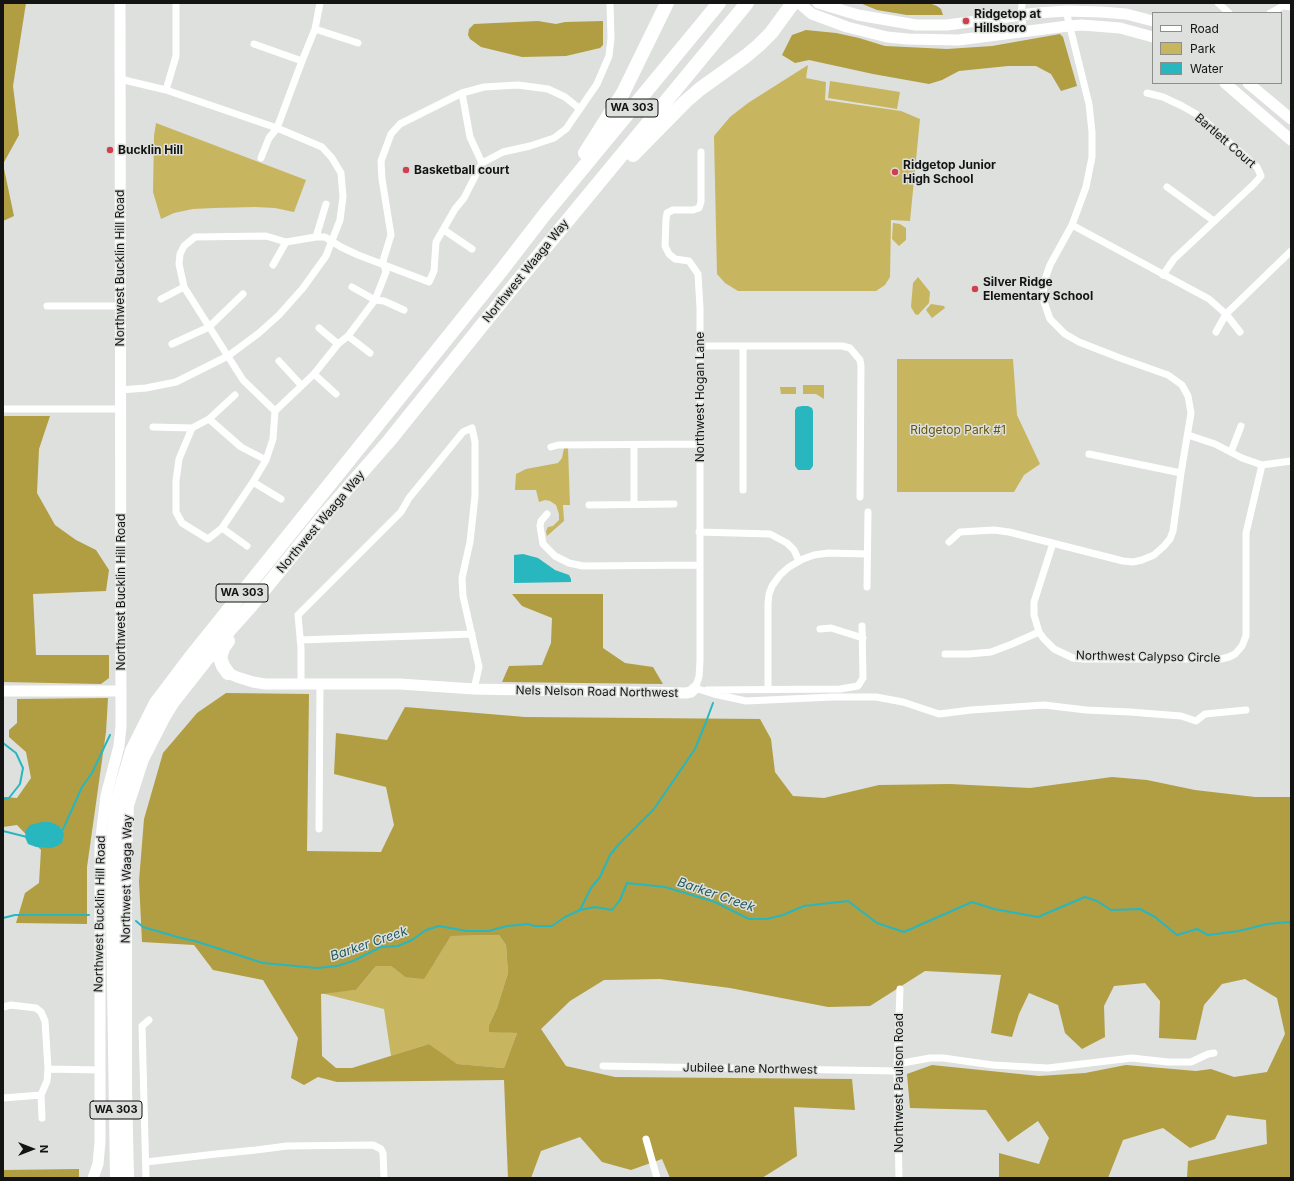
<!DOCTYPE html>
<html>
<head>
<meta charset="utf-8">
<style>
	body { margin:0 }
	#map { position:relative; width:1294px; height:1181px; overflow:hidden; background:#dde0dd; font-family:Inter,sans-serif }
	canvas { display:block }
	.frame { position:absolute; inset:0; border:4px solid #131413; pointer-events:none }
	.legend { position:absolute; left:1152px; top:12px; width:130px; height:72px; box-sizing:border-box; background:#dde0dd; border:1px solid #8c8e8c; margin:0; padding:5px 7px; list-style:none; font-size:12px; color:#131413 }
	.legend li { display:flex; align-items:center; gap:8px; height:20px }
	.legend b { width:20px; border:1px solid #8c8e8c }
	.north { position:absolute; left:12px; top:1129px; width:40px; height:40px; -webkit-text-stroke:3px #dde0dd; paint-order:stroke; rotate:90deg; font-size:11px; font-weight:700; line-height:16px; text-align:center; color:#131413 }
	.north::after { content:''; display:block; margin:auto; width:14px; height:18px; background:#131413; clip-path:polygon(50% 0,100% 100%,50% 72%,0 100%) }
</style>
</head>
<body>
<div id="map">
<canvas width="1294" height="1181"></canvas>
<div class="frame"></div>
<ul class="legend">
<li><b style="height:5px;background:#fff"></b>Road</li>
<li><b style="height:11px;background:#c8b560"></b>Park</li>
<li><b style="height:11px;background:#28b7bf"></b>Water</li>
</ul>
<div class="north">N</div>
</div>
<script>
const g = document.querySelector('canvas').getContext('2d');
g.lineJoin = 'round';
function fillPath(path, color) { g.fillStyle = color; g.fill(path, 'evenodd'); }
const poly = rows => new Path2D(rows.map(r => 'M' + r).join(''));
function stroke(path, color, width, dash) { g.strokeStyle = color; g.lineWidth = width; g.lineCap = dash ? 'butt' : 'round'; g.setLineDash(dash || []); g.stroke(path); }
function drawText(font, color, halo, rows, align = 'center') {
  g.font = font + ' Inter,sans-serif'; g.lineWidth = 3; g.setLineDash([]); g.textBaseline = 'middle'; g.strokeStyle = halo; g.fillStyle = color; for (const [text, x, y, turn = 0] of rows) {
    g.save(); g.translate(x, y); g.rotate((+turn || 0) * Math.PI / 180); g.textAlign = isNaN(turn) ? turn : align; if (halo) g.strokeText(text, 0, 0); g.fillText(text, 0, 0); g.restore();
  }
}
fillPath(poly([
	[808,65,806,78,826,82,825,100,901,111,920,119,910,221,891,220,890,277,885,285,876,291,738,291,725,283,717,274,714,136,730,117,748,103],
	[830,81,900,92,897,109,828,98],
	[156,123,306,180,294,212,275,208,255,207,214,208,193,209,174,213,161,219,153,192,154,136],
	[893,223,900,224,906,228,906,240,899,246,892,239],
	[918,277,930,292,929,303,918,315,915,314,911,307,913,283],
	[931,304,944,306,945,308,932,318,926,310],
	[897,359,1013,359,1017,415,1040,464,1024,475,1014,492,897,492],
	[803,385,824,385,824,399,816,394,803,394],
	[780,387,796,387,796,394,781,394],
	[564,448,568,448,570,505,563,505,564,521,547,536,546,531,548,527,553,526,559,520,559,514,556,505,550,501,545,500,539,502,536,490,515,490,516,474,526,469,558,463,562,458],
	[499,935,506,945,508,973,497,1008,489,1025,489,1031,517,1033,504,1068,456,1064,429,1044,391,1056,384,1009,321,993,356,990,376,966,391,966,405,977,435,961,451,936]
]), '#c8b560');
fillPath(poly([
	[3,3,26,3,13,86,19,135,3,164,14,216,3,221],
	[860,3,929,3,937,6,941,9,943,15,907,15,877,10],
	[538,21,556,24,565,22,603,21,603,45,600,48,566,56,522,57,481,47,470,39,468,35,469,29,474,24],
	[806,30,836,33,859,38,885,46,947,49,992,46,1060,34,1063,37,1077,86,1061,91,1051,74,1036,66,1008,66,959,71,942,80,929,84,873,74,809,60,795,63,782,55,792,35],
	[3,416,50,416,39,449,37,493,55,525,76,540,96,550,109,570,106,591,33,594,36,655,109,655,109,678,101,684,3,682],
	[512,594,603,594,603,648,625,663,653,667,663,684,502,682,509,666,542,665,551,643,552,618,522,606],
	[226,693,309,694,307,851,381,852,394,825,386,787,334,774,336,733,387,740,405,707,525,717,760,719,771,739,775,772,793,796,824,798,879,785,950,784,1030,788,1112,777,1147,780,1195,790,1255,797,1291,797,1291,1178,1187,1178,1188,1161,1267,1144,1266,1120,1227,1115,1215,1139,1190,1148,1163,1128,1123,1140,1108,1178,999,1178,999,1153,1039,1164,1049,1138,1038,1121,1008,1142,986,1110,910,1108,907,1074,932,1065,1039,1076,1085,1073,1126,1065,1196,1071,1211,1069,1234,1077,1267,1072,1285,1034,1277,998,1245,979,1222,984,1204,1005,1196,1040,1159,1038,1160,1001,1145,983,1114,986,1104,1006,1105,1037,1082,1049,1065,1033,1058,1005,1029,993,1019,1014,1012,1037,991,1033,1001,975,925,971,870,1006,828,1007,730,988,660,979,604,980,570,1001,541,1029,566,1066,615,1077,852,1079,855,1110,794,1107,797,1156,762,1178,670,1178,662,1159,631,1170,602,1162,580,1137,541,1151,531,1178,508,1178,504,1080,337,1082,318,1077,304,1085,291,1078,298,1038,263,980,213,970,194,945,142,942,139,881,144,819,163,753,197,713],
	[499,935,506,945,508,973,497,1008,489,1025,489,1032,517,1033,504,1068,457,1064,429,1044,352,1068,336,1068,322,1056,321,994,356,990,376,966,391,966,405,977,424,979,451,936],
	[108,698,106,732,87,867,87,924,16,923,25,893,39,883,41,850,17,825,3,827,3,797,17,798,31,778,26,752,9,737,9,730,17,723,17,699],
	[79,1169,79,1178,3,1178,3,1170]
]), '#b19d42');
fillPath(poly([
	[802,406,808,406,812,408,813,411,813,466,810,470,798,470,795,466,795,410,797,407],
	[523,554,538,558,555,570,569,575,571,579,571,582,514,583,514,555],
	[42,822,50,822,59,826,64,834,62,843,57,846,51,848,36,847,28,844,25,837,26,830,30,825]
]), '#28b7bf');
stroke(poly([
	[3,743,16,753,23,768,20,784,9,798,3,799],
	[3,831,27,837],
	[59,832,62,831,65,825,82,787,92,773,110,735],
	[580,910,591,888,600,877,610,855,619,844,654,809,695,749,706,722,713,703],
	[3,918,15,915,89,915],
	[136,921,143,927,181,938,195,941,263,963,317,968,337,966,353,961,381,947,398,946,412,940,426,930,439,926,467,931,489,931,507,926,528,924,535,926,552,926,565,917,580,910,595,907,612,910,620,900,627,883,665,887,715,902,749,919,767,919,783,915,804,906,848,901,877,923,904,932,972,902,994,909,1038,917,1085,897,1097,901,1111,910,1140,909,1155,917,1177,935,1197,929,1208,935,1239,931,1267,924,1289,922,1291,924]
]), '#28b7bf', 2);
stroke(poly([
	[1022,3,1021,16,1024,32],
	[1218,3,1229,13],
	[1270,13,1283,6,1291,7],
	[315,29,358,43],
	[254,44,302,61],
	[120,79,166,90,277,128,322,147,332,158,341,173,343,197,340,220,326,256,303,288,279,315,259,333,228,356,176,382,146,388,120,390],
	[166,90,176,56,176,3],
	[462,93,470,137,482,163],
	[1147,93,1163,97,1182,106,1198,115,1257,167,1261,176,1254,184,1174,259,1163,275],
	[701,152,701,202,699,208,693,210,673,210,667,213,666,219,665,246,669,254,675,259,689,261,698,274,700,308,700,661,699,677,695,688,714,694,746,701,833,697,876,697,903,702,939,714,971,710,1044,705,1086,710,1130,712,1181,716,1196,721,1205,714,1246,710],
	[261,158,269,138,277,128,302,61,315,29,320,3],
	[1167,187,1214,221],
	[1072,225,1209,299,1226,314,1240,332],
	[444,230,472,249],
	[316,237,326,204],
	[273,265,286,242],
	[352,287,375,300,384,301,404,310],
	[161,299,184,287],
	[47,306,120,306],
	[319,328,338,344],
	[1216,332,1226,314,1291,251],
	[348,336,370,353],
	[172,344,209,327,243,294],
	[699,346,842,346,850,348,860,360,861,366,860,497],
	[279,361,301,385],
	[314,374,336,394],
	[235,395,209,419,192,428,179,459,176,481,176,512,182,523,208,539,222,528,253,482,266,460,273,439,275,411],
	[3,409,120,409],
	[275,411,243,380,184,287,179,264,180,254,184,246,195,237,266,236,286,242,316,237,325,237,341,247,358,255,429,282,434,271,436,242,455,209,464,198,482,163,503,152,530,146,554,138,566,129,597,84,609,56,611,38,610,3],
	[275,411,314,374,338,344,348,336,375,300,386,272,383,261,391,235,382,179,381,161,391,134,400,124,462,93,484,87,518,85,548,89,565,97,580,109],
	[209,419,241,447,266,460],
	[153,427,192,428],
	[1188,435,1215,444,1242,458,1262,465,1291,461],
	[634,445,634,504],
	[551,447,558,445,700,444],
	[1231,452,1241,426],
	[1089,454,1181,473],
	[253,482,281,499],
	[743,490,743,346],
	[589,505,674,504],
	[547,514,541,521,540,526,543,544,555,556,569,563,583,566,699,565],
	[222,528,247,546],
	[699,532,770,534,787,543,794,550,799,561],
	[949,542,960,532,994,530,1009,532,1123,561,1133,562,1142,560,1154,555,1164,546,1170,539,1173,531,1181,473,1191,413,1188,396,1182,385,1168,375,1120,358,1079,342,1065,334,1050,319,1043,299,1044,282,1050,265,1072,225,1086,187,1092,157,1092,132,1089,104,1066,11],
	[1053,543,1034,602,1034,615,1039,632,1044,639,1054,649,1073,658,1084,659,1221,659,1229,657,1235,654,1242,646,1246,636,1246,533,1262,465],
	[867,587,868,512],
	[820,629,831,628,863,638],
	[300,640,472,634],
	[945,654,969,654,991,652,1012,644,1039,632],
	[301,683,301,648,298,615,401,512,409,498,463,432,472,428,475,442,475,496,470,542,462,578,463,596,479,667,474,689],
	[707,690,840,689,858,686,863,678,862,626],
	[768,690,768,604,769,594,772,586,780,575,789,567,803,559,814,555,828,553,867,554],
	[319,829,320,684],
	[3,1007,11,1005,36,1008,41,1012,45,1021,48,1069,47,1081,41,1095,3,1098],
	[897,1064,930,1058,943,1058,993,1065,1048,1068,1132,1058,1168,1062,1191,1062,1208,1054,1214,1053],
	[603,1066,897,1071],
	[48,1069,100,1070],
	[41,1095,42,1118],
	[646,1139,657,1178],
	[146,1162,216,1154,256,1150,287,1146,373,1145,381,1149,383,1153,384,1178],
	[146,1178,142,1026,149,1020],
	[899,1178,897,1071,900,989]
]), '#fff', 7);
stroke(poly([
	[799,3,812,14,847,27,887,37,908,39,958,40,1068,26,1082,25,1120,28,1153,37],
	[818,3,858,15,916,25,947,25,1037,13,1066,11,1101,12,1126,14,1153,21],
	[1225,83,1291,140],
	[1248,83,1291,119],
	[228,673,237,677,253,682,265,684,400,684,474,689,686,693,691,692,695,688],
	[3,691,121,691],
	[93,1178,98,1164,100,1142,100,845,106,796,119,746,121,726,120,3]
]), '#fff', 11);
stroke(poly([
	[585,153,623,93,667,3],
	[633,155,685,102,700,89,746,56,759,45,771,33,793,3],
	[228,641,223,648,220,658,223,666,228,673],
	[117,1178,112,855,117,802,132,751,156,703,190,658,501,271,545,214,719,3],
	[127,1178,125,1088,125,858,127,805,142,759,164,716,172,703,231,628,249,608,327,512,389,441,516,283,747,3]
]), '#fff', 14);
for (const [x, y, r, color] of [
	[966,21,4,"#cf3f4e"],
	[110,150,4,"#cf3f4e"],
	[406,170,4,"#cf3f4e"],
	[895,172,4,"#cf3f4e"],
	[975,289,4,"#cf3f4e"]
]) { const dot = new Path2D(); dot.arc(x, y, r, 0, 2 * Math.PI); g.fillStyle = color; g.fill(dot); stroke(dot, '#dde0dd', 1.5); }
for (const [x, y, w] of [
	[632,108,52],
	[242,593,52],
	[116,1110,52]
]) { const box = new Path2D(); box.roundRect(x - w / 2, y - 9, w, 18, 3); g.fillStyle = '#dde0dd'; g.fill(box); stroke(box, '#131413', 1); }
drawText('bold 11px', '#131413', null, [
	["WA 303",632,108],
	["WA 303",242,593],
	["WA 303",116,1110]
]);
drawText('bold 12px', '#131413', '#dde0dd', [
	["Ridgetop at",974,14],
	["Hillsboro",974,28],
	["Bucklin Hill",118,150],
	["Ridgetop Junior",903,165],
	["High School",903,179],
	["Basketball court",414,170],
	["Silver Ridge",983,282],
	["Elementary School",983,296]
], 'left');
drawText('12px', '#131413', '#dde0dd', [
	["Bartlett Court",1225,141,41],
	["Northwest Bucklin Hill Road",120,268,-90],
	["Northwest Waaga Way",526,271,-51],
	["Northwest Hogan Lane",700,397,-90],
	["Northwest Waaga Way",321,522,-50],
	["Northwest Bucklin Hill Road",121,592,-90],
	["Northwest Calypso Circle",1148,657,1],
	["Nels Nelson Road Northwest",597,692,1],
	["Northwest Waaga Way",127,879,-89],
	["Northwest Bucklin Hill Road",100,914,-89],
	["Jubilee Lane Northwest",750,1069,1],
	["Northwest Paulson Road",899,1083,-90]
]);
drawText('12px', '#645610', '#dde0dd', [
	["Ridgetop Park #1",958,430]
]);
drawText('italic 13px', '#245b5e', '#dde0dd', [
	["Barker Creek",716,895,19],
	["Barker Creek",369,944,-19]
]);
</script>
</body>
</html>
